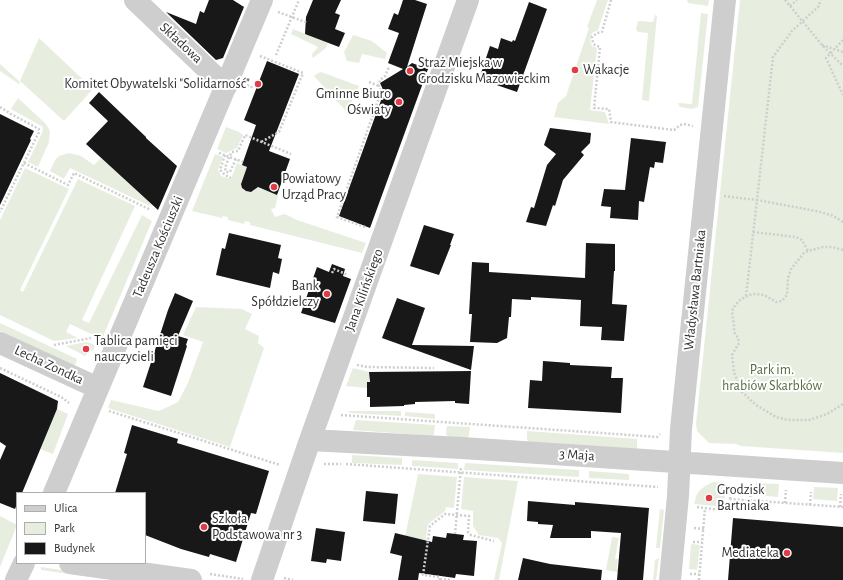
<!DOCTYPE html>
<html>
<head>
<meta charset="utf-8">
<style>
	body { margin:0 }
	#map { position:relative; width:843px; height:580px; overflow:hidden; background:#fff; font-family:"Alegreya Sans",sans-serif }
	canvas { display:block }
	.legend { position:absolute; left:16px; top:492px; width:130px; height:72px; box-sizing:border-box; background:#fff; border:1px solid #adadad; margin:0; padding:5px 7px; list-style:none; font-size:12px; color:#313131 }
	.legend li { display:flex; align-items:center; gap:8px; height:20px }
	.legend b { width:20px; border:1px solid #adadad }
</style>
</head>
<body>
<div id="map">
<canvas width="843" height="580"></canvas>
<ul class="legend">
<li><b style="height:5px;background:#cecece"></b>Ulica</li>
<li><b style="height:11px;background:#e7eee0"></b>Park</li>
<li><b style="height:11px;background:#181818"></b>Budynek</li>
</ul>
</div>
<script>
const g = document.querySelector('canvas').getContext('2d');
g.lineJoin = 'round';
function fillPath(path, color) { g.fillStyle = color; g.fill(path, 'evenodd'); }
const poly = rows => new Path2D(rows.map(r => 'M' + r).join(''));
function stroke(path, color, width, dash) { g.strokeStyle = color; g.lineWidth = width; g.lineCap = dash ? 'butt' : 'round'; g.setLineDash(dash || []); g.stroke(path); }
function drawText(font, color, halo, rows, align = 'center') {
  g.font = font + ' "Alegreya Sans",sans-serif'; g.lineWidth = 4; g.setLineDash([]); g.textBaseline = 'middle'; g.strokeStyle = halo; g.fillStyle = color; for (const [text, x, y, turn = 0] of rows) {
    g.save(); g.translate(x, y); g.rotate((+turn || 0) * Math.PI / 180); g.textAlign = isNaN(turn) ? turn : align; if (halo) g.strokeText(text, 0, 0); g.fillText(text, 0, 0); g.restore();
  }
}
fillPath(poly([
	[597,0,608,0,598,30,592,33,590,41,592,46,597,48,590,110,605,112,609,124,554,117,558,103,566,96,589,28,587,27],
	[687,0,709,0,708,6,688,3],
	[740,0,843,0,843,453,741,446,736,444,709,443,697,431,696,424],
	[701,13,708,14,698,107,692,109,680,107,678,103,692,104],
	[655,15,657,16,649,101,642,100,648,33,638,32,636,29,638,21,653,22],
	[293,29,328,43,326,48,313,58,312,54,318,47,291,34],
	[353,35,372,41,387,53,385,59,362,54,359,63,347,61,344,52],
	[39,38,93,89,64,121,20,81],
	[0,64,20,82,19,84,0,71],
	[321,72,359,86,348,111,346,111,314,76,318,73],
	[18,98,46,124,50,131,49,142,38,167,28,162,42,133,43,127,11,109],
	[226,127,239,132,243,135,237,148,226,153,217,149],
	[69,153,81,156,94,165,101,158,151,204,150,206,70,168,64,179,50,171,55,160,59,156],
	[215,154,223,157,218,170,221,176,231,179,237,163,247,167,241,182,242,187,243,190,250,192,254,190,256,187,278,195,275,208,271,209,275,217,285,214,297,220,366,243,362,253,250,225,250,222,245,221,244,224,228,220,228,217,223,216,222,218,192,211],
	[25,168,69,189,20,290,23,292,78,179,135,206,82,320,89,323,142,215,152,221,102,339,70,324,66,332,78,338,54,341,0,315,0,220],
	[196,307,242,309,252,314,245,329,259,336,258,343,264,348,230,447,108,408,111,400,159,411,178,402,188,383,203,342,183,335],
	[0,323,77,359,76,363,74,366,0,331],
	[86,342,93,344,95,347,92,351,90,351,85,356,66,346],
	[353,368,369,372,369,382,367,382,367,388,346,386],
	[57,409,68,414,53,454,40,449],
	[347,411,401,411,401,416,351,413],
	[405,412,435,414,435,419,405,416],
	[356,420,435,425,434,433,433,436,353,430],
	[447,426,470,427,469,436,467,438,448,437,446,434],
	[527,431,637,439,637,449,529,442,527,439],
	[352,455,402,458,402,465,352,463],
	[412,460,458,463,458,469,412,466],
	[465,463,579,470,579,477,464,470],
	[589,471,629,474,629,480,589,478],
	[418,474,457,477,454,508,446,507,445,511,428,524,423,559,405,537],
	[464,477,518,481,499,580,494,580,502,543,498,538,479,535,473,526,473,511,461,509],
	[713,482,726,483,724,507,694,504,697,494,699,491,705,486],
	[756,483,779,484,778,497,756,495],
	[814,487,838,488,837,501,813,499],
	[660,509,664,510,660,548,656,548],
	[0,516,17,525,0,567],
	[612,537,619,538,615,559,618,559,617,569,639,571,639,576,606,570],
	[691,544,700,545,697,570,689,569],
	[659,558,656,580,653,580,655,560],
	[41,567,131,580,111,580,41,570]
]), '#e7eee0');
fillPath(poly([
	[209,0,233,0,244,7,223,58,216,60,166,12,196,24,200,11,204,13],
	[313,0,341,0,335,13,340,15,335,29,345,33,339,47,305,34,306,17],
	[403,0,415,0,427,4,407,67,412,63,428,69,370,228,339,216,384,92,380,83,403,69,388,63,399,33,388,29,394,13,398,15],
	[529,2,547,9,517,92,479,79,490,46,498,49,501,38,512,42,513,40,515,41],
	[267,61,299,74,269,151,290,159,277,195,258,187,251,192,246,191,242,188,241,184,247,167,242,165,256,125,244,120],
	[99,92,146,137,146,138,177,166,158,210,86,144,108,121,89,103],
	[0,114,34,131,30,139,31,140,0,205],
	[550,128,591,133,590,143,581,152,584,155,563,180,555,206,553,205,546,226,526,222,531,207,534,208,547,165,556,154,544,145],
	[631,138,666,142,663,163,655,162,654,168,650,167,644,202,639,201,638,220,610,218,611,207,601,206,604,189,625,190],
	[424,225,454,234,450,245,451,245,439,275,410,266],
	[229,233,281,245,278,258,282,259,279,274,273,272,270,288,216,275,222,248,225,249],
	[586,243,615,244,615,271,614,271,612,304,627,305,624,341,601,340,602,327,580,326,581,300,531,297,531,300,512,299,511,317,509,317,507,338,497,343,470,342,472,314,469,314,472,262,489,263,489,272,585,278],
	[332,264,345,269,343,276,351,279,335,323,301,313,317,267,329,272],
	[175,293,193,301,178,336,188,339,186,345,187,346,171,396,143,387,168,310],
	[397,298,425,308,412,345,474,346,471,370,382,338],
	[543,361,570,363,570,365,612,367,611,378,623,378,621,413,528,408,530,380,542,381],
	[471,371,469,404,455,403,455,401,415,402,415,404,404,405,404,406,370,407,370,397,367,397,367,382,370,382,369,372],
	[0,373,58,401,57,409,22,493,17,493,17,504,15,509,0,503,0,460,6,446,0,442],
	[132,425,178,439,177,443,269,471,256,514,251,513,236,562,210,554,209,557,181,549,145,535,145,493,115,493,127,454,124,453],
	[366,491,398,494,395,524,363,521],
	[528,501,575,505,575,502,649,508,643,580,617,580,621,533,591,531,591,538,550,538,553,525,538,524,538,522,527,521],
	[733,518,843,527,843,580,728,580],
	[316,528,345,532,341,561,327,559,326,563,311,561],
	[395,533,432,542,433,536,446,538,447,533,464,535,463,540,477,541,474,576,456,574,455,578,419,573,418,580,398,580,402,556,390,553],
	[523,558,550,564,602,570,601,580,518,580]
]), '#181818');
stroke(poly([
	[611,0,602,32,597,33,592,37,593,43,595,45,600,47,594,108,609,109,611,122,674,130,680,125,684,124,693,126],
	[785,0,822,45,843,66],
	[790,6,797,0],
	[278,12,308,23],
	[843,40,826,58,843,95],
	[822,45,843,52],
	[276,55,299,0],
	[260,56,303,73,279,132,261,142],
	[369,82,379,86],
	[247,85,254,88],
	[0,107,11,114,39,129,39,132,0,212],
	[219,153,243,162],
	[225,155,220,170,225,175,231,178],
	[236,159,230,172,226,172,225,168,229,157,232,152,238,151,245,135,291,154],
	[24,163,68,185,74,173,151,210],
	[724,196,757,200,773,57,792,31,818,7,821,0],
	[365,227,337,217,381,92,379,86,380,80,385,76,389,67],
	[753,232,796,237,802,240,808,251],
	[843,250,832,247,823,247,808,251,804,253,791,269,788,278,787,295,782,301,776,302,764,295,755,294,749,295,740,300,733,308,732,312,734,325,734,332,738,338,739,343,732,355,734,372,741,391,756,405,776,417,788,420,809,420,827,414,843,404],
	[332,273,334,269,348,275],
	[746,296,757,200,816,211,831,215,843,222],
	[54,345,91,338],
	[357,365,367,367,434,368],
	[0,368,61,397,69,403],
	[109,411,280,465],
	[341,415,644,436,657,437,660,434],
	[324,464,341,464],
	[346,464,658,487],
	[730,499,731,487],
	[750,501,751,488],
	[785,503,786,490],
	[810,505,811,492],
	[697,507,729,511,730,499,843,507],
	[840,507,841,494],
	[694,528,704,529],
	[455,534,461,467],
	[693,542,702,542],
	[210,574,243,579],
	[690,574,699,574],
	[284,578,293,580],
	[440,579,450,580,450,578],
	[440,580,440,577,423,575,430,526,445,514,469,516,468,532,471,535,494,541],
	[699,580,705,508]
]), '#cecece', 2.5, [2, 2]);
stroke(poly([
	[135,0,226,87],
	[0,343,98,388],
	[310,440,462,448,843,473],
	[54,493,262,0],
	[70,563,191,580],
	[16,580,24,563],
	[262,580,310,440,468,0],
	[670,580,678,496,681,429,725,0]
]), '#cecece', 22);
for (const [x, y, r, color] of [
	[575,70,4,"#e13b46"],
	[410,71,4,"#e13b46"],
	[258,84,4,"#e13b46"],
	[399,102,4,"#e13b46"],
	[274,187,4,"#e13b46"],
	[327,294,4,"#e13b46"],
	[86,349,4,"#e13b46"],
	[709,498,4,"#e13b46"],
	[204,527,4,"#e13b46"],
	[787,553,4,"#e13b46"]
]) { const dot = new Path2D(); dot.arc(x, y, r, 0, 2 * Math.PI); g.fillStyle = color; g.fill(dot); stroke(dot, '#fff', 1.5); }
drawText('14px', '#313131', '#fff', [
	["Składowa",181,43,43],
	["Tadeusza Kościuszki",158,247,-67],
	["Jana Kilińskiego",364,290,-70],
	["Władysława Bartniaka",695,290,-84],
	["Lecha Zondka",49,365,25],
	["3 Maja",577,455,4]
]);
drawText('14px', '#313131', '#fff', [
	["Straż Miejska w",418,63],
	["Grodzisku Mazowieckim",418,79],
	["Wakacje",583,70],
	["Komitet Obywatelski \"Solidarność\"",250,84,"right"],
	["Gminne Biuro",391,94,"right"],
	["Oświaty",391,110,"right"],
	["Powiatowy",282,179],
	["Urząd Pracy",282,195],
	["Bank",319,286,"right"],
	["Spółdzielczy",319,302,"right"],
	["Tablica pamięci",94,341],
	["nauczycieli",94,357],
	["Grodzisk",717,490],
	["Bartniaka",717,506],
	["Szkoła",212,519],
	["Podstawowa nr 3",212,535],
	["Mediateka",779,553,"right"]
], 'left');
drawText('14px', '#546d3f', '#fff', [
	["Park im.",772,370],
	["hrabiów Skarbków",772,386]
]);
</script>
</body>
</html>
